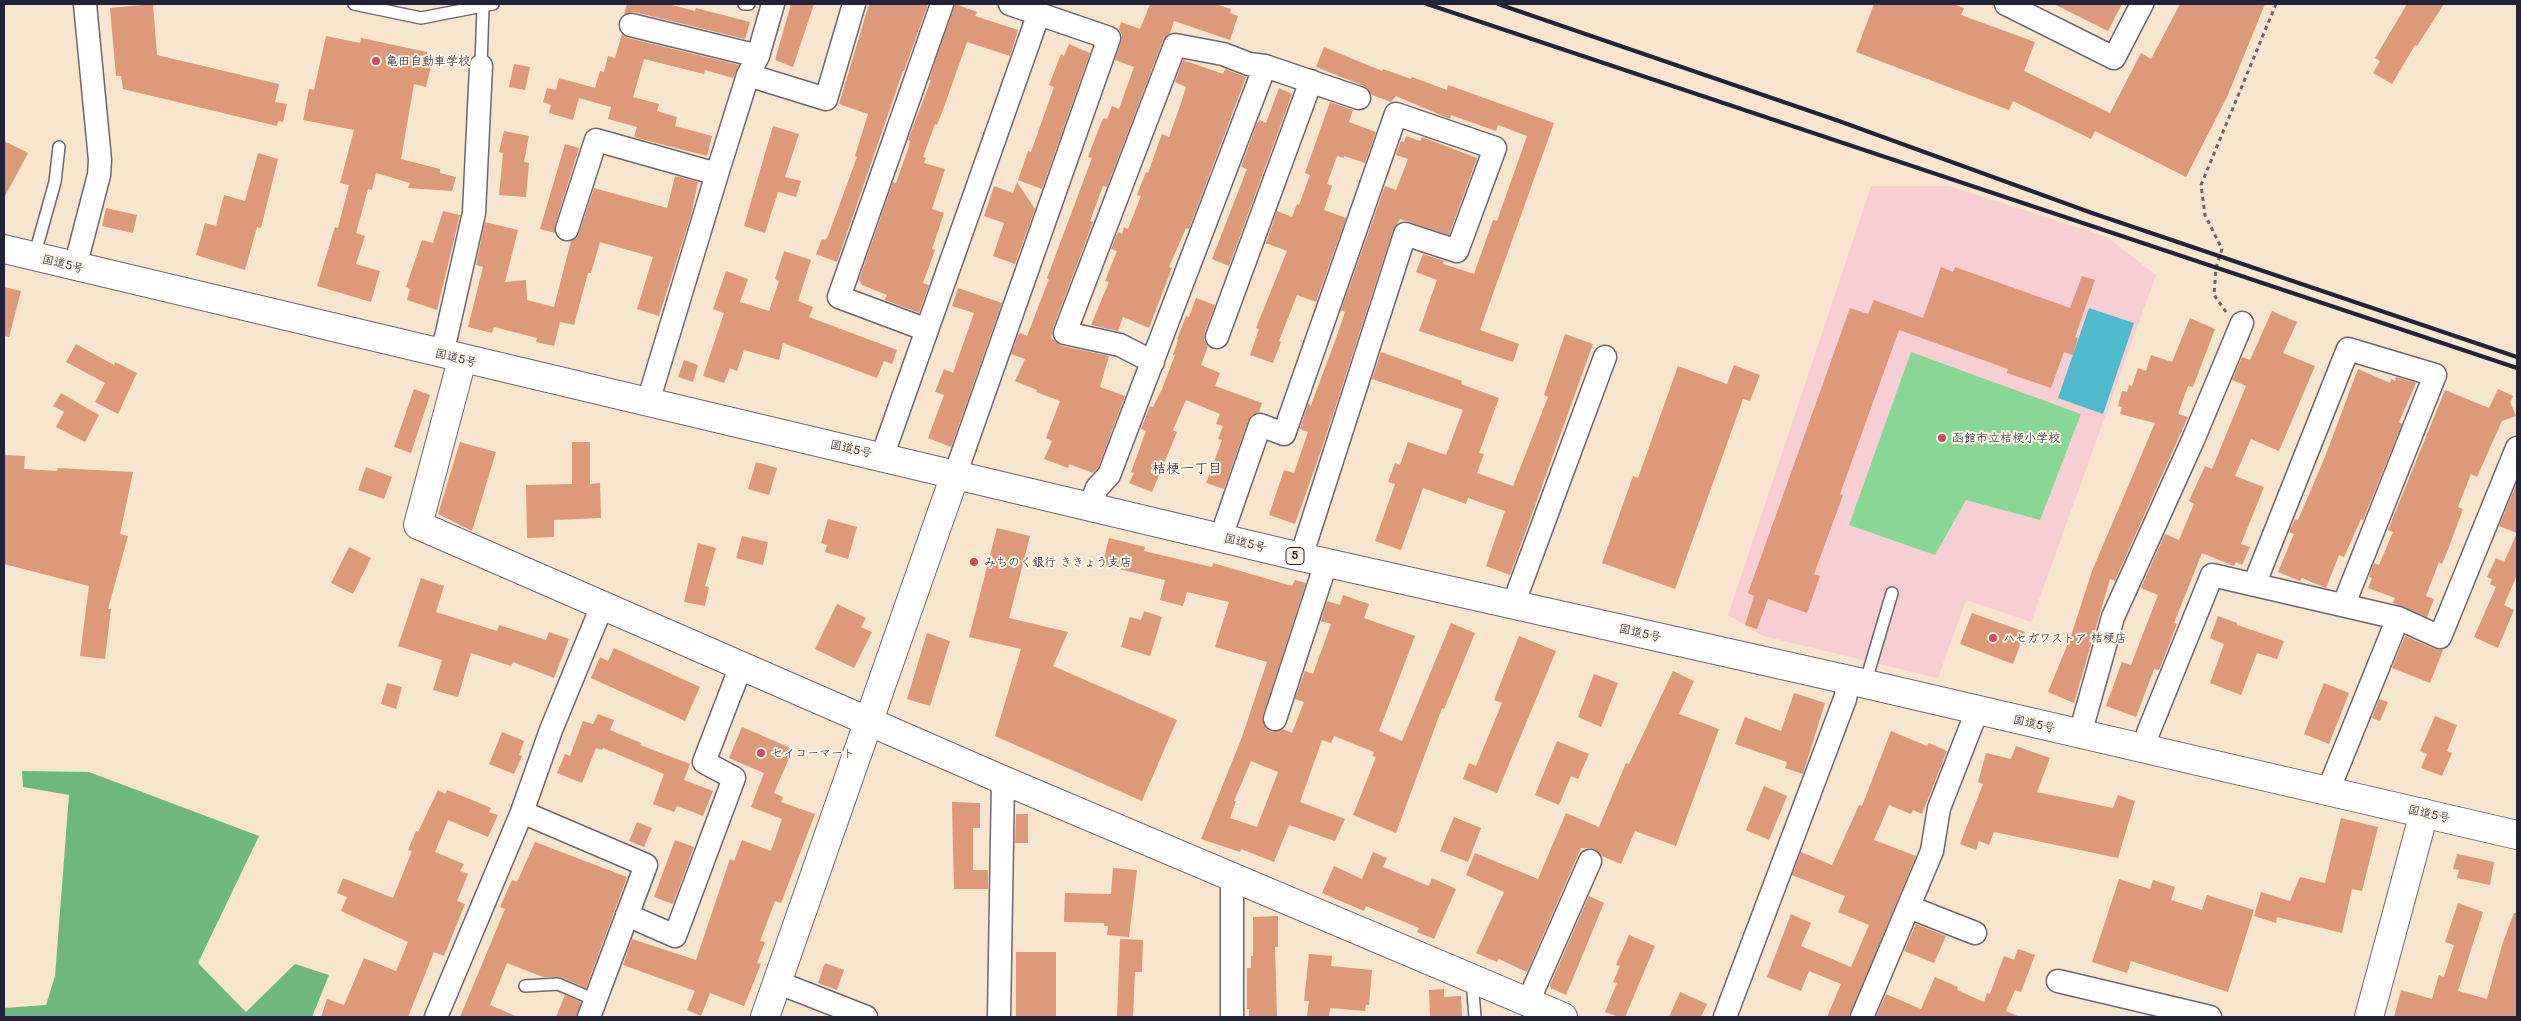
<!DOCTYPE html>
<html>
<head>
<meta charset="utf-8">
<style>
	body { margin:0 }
	#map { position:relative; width:2521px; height:1021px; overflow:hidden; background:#f7e5cd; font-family:Mali,sans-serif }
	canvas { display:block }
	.frame { position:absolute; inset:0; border:5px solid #22223b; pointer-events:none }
</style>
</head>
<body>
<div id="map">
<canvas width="2521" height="1021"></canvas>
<div class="frame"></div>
</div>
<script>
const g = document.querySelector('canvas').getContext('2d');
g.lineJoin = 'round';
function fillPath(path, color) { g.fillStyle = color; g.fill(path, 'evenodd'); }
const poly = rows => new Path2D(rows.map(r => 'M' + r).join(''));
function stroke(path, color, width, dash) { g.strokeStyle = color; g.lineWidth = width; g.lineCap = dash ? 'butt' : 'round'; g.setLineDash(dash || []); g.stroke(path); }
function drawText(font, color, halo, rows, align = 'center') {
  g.font = font + ' Mali,"Klee One",sans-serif'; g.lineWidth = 4; g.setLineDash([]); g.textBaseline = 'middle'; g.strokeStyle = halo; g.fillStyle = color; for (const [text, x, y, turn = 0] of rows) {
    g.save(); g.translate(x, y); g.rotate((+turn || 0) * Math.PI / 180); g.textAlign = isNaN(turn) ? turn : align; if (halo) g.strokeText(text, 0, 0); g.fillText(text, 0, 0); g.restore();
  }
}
fillPath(poly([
	[1871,186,1949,186,2107,237,2156,275,2031,622,1966,600,1938,678,1763,636,1728,615]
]), '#f7cfd3');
fillPath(poly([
	[1911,352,2081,414,2040,520,1966,500,1935,555,1849,525]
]), '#88d796');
fillPath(poly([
	[22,771,89,772,259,836,198,963,246,1012,295,964,329,975,312,1017,4,1017,4,1008,46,1005,55,976,69,795,23,787]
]), '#6eb87f');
fillPath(poly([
	[2089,308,2134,323,2103,414,2058,398]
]), '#4fbacb');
fillPath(poly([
	[153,4,157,55,279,84,275,102,287,104,283,122,278,121,277,126,123,89,121,76,116,76,110,8],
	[627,4,668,4,695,11,696,8,750,22,745,39,634,12,624,14],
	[791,4,814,4,793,67,775,60],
	[869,4,928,4,904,71,903,71,837,262,816,254,822,239,825,240,828,236,857,157,855,156,868,114,839,104],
	[955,4,977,12,975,16,1018,30,1010,56,967,42,944,107,937,125,935,124,923,157,926,158,924,163,945,169,932,209,944,213,932,249,935,250,923,283,929,285,919,313,885,300,887,295,862,285,859,280,893,182,896,183,908,149,910,141,908,140,931,80,929,80],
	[1150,4,1215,4,1231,9,1230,13,1238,16,1230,40,1174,21,1170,33,1163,40,1107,187,1103,186,1090,221,1093,222,1053,328,1051,338,1062,346,1109,356,1100,387,1125,396,1098,468,1093,473,1069,464,1068,468,1044,459,1052,441,1046,438,1060,401,1036,392,1037,390,1015,381,1025,359,1011,354,1018,335,1021,333,1027,336,1049,279,1047,278,1092,158,1088,157,1101,123,1104,118,1107,119,1112,106,1119,109,1134,67,1115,60,1121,42,1122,35,1119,29,1121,22,1140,29],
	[1874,4,1953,4,1964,8,1961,15,2035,42,2024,71,2110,113,2141,53,2151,59,2180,4,2265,4,2227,97,2186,177,2095,131,2091,139,2013,101,2009,110,1856,52],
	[2054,4,2122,4,2108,31],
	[2407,4,2444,4,2417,46,2415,45,2392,84,2373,73,2380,61,2375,58],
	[622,34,628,38,739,65,733,78,705,70,704,74,644,59,633,97,659,104,657,111,677,117,675,126,712,136,707,156,634,137,637,127,608,119,611,107,579,98,573,120,549,113,551,105,543,102,547,88,556,90,559,78,595,88,600,71,604,72,608,56,615,58],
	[326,36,360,43,361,38,427,52,427,57,433,58,426,87,414,84,401,159,440,169,440,173,456,177,452,191,408,188,410,183,376,173,372,190,368,189,356,233,365,236,356,264,380,271,371,302,317,286,335,227,338,228,349,185,340,183,354,130,303,120,309,89,314,90],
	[1069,44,1090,53,1042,189,1018,180,1028,151,1031,152,1054,87,1049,85,1061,54,1064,56],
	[1324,47,1382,71,1383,69,1411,79,1412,77,1447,90,1448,85,1554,123,1480,330,1519,344,1513,362,1419,331,1437,280,1416,272,1423,254,1444,261,1443,264,1474,274,1493,220,1497,221,1527,136,1498,125,1496,131,1451,115,1450,119,1396,96,1391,102,1372,95,1364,86,1316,67],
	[1183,60,1223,74,1225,69,1246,77,1189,229,1186,228,1169,267,1172,268,1149,328,1123,317,1118,331,1091,325,1109,282,1105,281,1117,251,1111,249,1118,232,1122,234,1124,227,1128,229,1141,196,1137,195,1146,172,1148,173,1162,134,1169,137,1179,109,1186,87,1175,82],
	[514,64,530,67,525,90,509,87],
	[1279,88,1292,94,1229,266,1212,259,1247,169,1241,167,1257,123,1260,120,1266,123],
	[1330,102,1353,110,1349,122,1376,132,1365,163,1344,156,1344,158,1337,156,1327,184,1332,186,1324,210,1346,218,1316,302,1297,295,1279,341,1281,342,1273,363,1250,355,1259,329,1256,328,1287,251,1266,243,1277,211,1292,217,1297,204,1299,205,1310,175,1305,173],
	[773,126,799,134,785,177,801,181,796,197,778,192,765,233,744,226],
	[504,131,529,136,524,162,529,163,526,197,499,195,503,153,499,152],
	[1406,136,1420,141,1422,137,1477,158,1449,235,1400,219,1393,230,1322,448,1295,524,1269,515,1284,470,1294,473,1308,432,1300,429,1308,404,1311,405,1334,344,1345,312,1341,310,1385,186,1396,190,1408,159,1396,155,1401,141,1404,142],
	[4,141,28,153,4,198],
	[565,144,579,148,555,225,555,233,540,229],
	[258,153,278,159,261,228,257,227,245,270,196,255,205,223,216,226,224,195,245,201],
	[675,176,698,182,691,215,659,316,637,309,653,257,600,242,591,273,588,273,574,325,560,322,554,346,536,342,537,338,494,327,492,333,468,327,483,267,476,265,485,222,518,230,505,282,526,280,527,300,554,307,571,241,579,233,594,188,667,208],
	[1017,182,1035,209,1015,264,993,256,1004,223,984,216,994,186,1013,193],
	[106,208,137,215,133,233,102,226],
	[443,211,460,215,437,310,407,300,410,289,406,287,422,240,433,243],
	[784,251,811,260,798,301,813,307,809,317,897,350,892,364,884,361,877,378,783,343,779,360,744,350,737,371,730,368,724,383,703,376,724,313,713,309,726,271,748,279,740,302,769,311,779,281,775,279],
	[1941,267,1953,272,1955,267,2070,308,2082,276,2095,280,2075,337,2078,338,2073,355,2064,352,2051,388,2007,373,2008,369,1899,330,1840,494,1843,495,1814,574,1820,576,1807,613,1768,599,1757,629,1745,625,1754,596,1748,593,1850,308,1868,314,1874,300,1923,318],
	[4,287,21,291,9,337,4,336],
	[958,288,1002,303,951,447,928,438,944,395,935,392,944,369,953,373,974,313,952,306],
	[1196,298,1215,305,1205,332,1204,340,1208,346,1201,365,1220,373,1215,386,1262,403,1259,412,1252,415,1248,421,1224,489,1206,483,1222,440,1218,439,1223,426,1216,424,1220,414,1186,400,1173,430,1177,432,1152,492,1129,483,1134,473,1131,472,1146,431,1141,429,1150,406,1153,407,1162,389,1175,355,1173,355,1178,340,1177,339,1186,316,1189,317],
	[2272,311,2297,322,2283,353,2315,366,2279,451,2251,439,2235,476,2264,487,2241,544,2250,547,2242,565,2236,562,2234,566,2202,553,2174,623,2177,624,2159,670,2154,669,2136,717,2106,706,2122,662,2131,665,2158,595,2141,588,2165,534,2179,540,2194,504,2189,501,2205,466,2212,469,2246,386,2232,380,2242,357,2250,360],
	[2190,318,2215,329,2193,387,2188,386,2178,414,2188,417,2116,578,2115,581,2110,579,2074,703,2048,692,2071,636,2092,571,2155,423,2120,414,2122,407,2118,406,2122,391,2127,392,2129,385,2132,386,2138,368,2146,371,2151,355,2172,362],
	[1565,334,1593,344,1510,575,1486,566,1505,511,1468,498,1466,504,1423,488,1401,550,1375,541,1395,484,1388,482,1395,463,1400,465,1408,442,1446,455,1463,410,1372,379,1381,352,1462,381,1461,384,1499,398,1479,453,1484,454,1477,473,1513,486,1548,397,1544,395],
	[76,344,114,365,115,362,137,373,118,414,95,402,105,383,66,362],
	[684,360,698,365,693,382,678,377],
	[1734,365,1760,375,1750,401,1743,399,1675,589,1602,563,1633,476,1638,478,1678,366,1727,384],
	[2358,369,2390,383,2391,379,2395,381,2396,377,2416,383,2399,422,2402,424,2363,520,2361,519,2344,557,2339,555,2326,588,2302,578,2300,581,2278,572,2294,534,2289,532,2295,519,2298,520,2325,457],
	[414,389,430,395,411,453,394,447],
	[2498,389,2513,396,2510,402,2516,416,2502,421,2477,477,2471,474,2458,507,2463,509,2449,547,2442,564,2439,562,2426,596,2434,599,2427,617,2393,603,2395,598,2368,588,2372,578,2369,577,2374,563,2379,565,2393,532,2388,530,2445,390,2489,408],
	[61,393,99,415,85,442,56,427,64,412,53,406],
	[460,442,496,452,472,531,438,514],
	[572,442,590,442,590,484,600,483,601,518,554,520,554,537,527,538,526,485,572,484],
	[4,455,25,456,24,469,57,471,58,468,133,472,120,534,128,536,108,609,111,609,105,659,80,656,89,586,4,564],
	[756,462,777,468,769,495,748,489],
	[366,467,392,477,384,499,358,490],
	[2517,482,2517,575,2504,605,2514,610,2498,648,2474,637,2496,587,2490,584,2492,579,2487,577,2496,558,2504,562,2517,533,2499,526],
	[828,519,857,527,848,559,825,552,827,545,821,543],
	[997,528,1030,536,1009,618,1068,632,1053,666,1177,720,1142,801,995,736,1021,649,969,637],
	[742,536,768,542,763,565,736,558],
	[1109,538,1145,547,1144,551,1212,567,1213,563,1292,586,1295,580,1306,583,1263,715,1265,727,1271,732,1283,729,1292,733,1304,702,1295,699,1305,671,1313,674,1331,624,1321,621,1327,601,1340,605,1343,595,1369,604,1364,618,1415,636,1379,731,1402,741,1451,623,1475,633,1444,709,1442,708,1396,833,1353,815,1376,757,1372,756,1374,752,1334,736,1331,743,1322,740,1300,802,1345,819,1335,841,1289,825,1274,862,1241,849,1240,852,1201,839,1242,737,1267,662,1215,647,1229,602,1187,592,1183,606,1160,600,1165,580,1102,565],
	[1251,761,1278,772,1257,827,1230,818,1236,801,1234,801],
	[698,543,716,548,705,586,709,587,705,606,684,602],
	[349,547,371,558,353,594,331,583],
	[421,578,444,586,436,612,497,631,499,625,546,640,549,632,569,639,554,678,513,662,511,666,471,653,458,697,433,690,442,660,398,646],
	[837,604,866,618,861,627,872,632,854,668,815,649],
	[1144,611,1162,617,1150,656,1121,647,1130,617,1141,620],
	[1972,613,2025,632,2013,664,1960,644],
	[2218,616,2237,623,2237,625,2284,641,2277,659,2257,653,2241,695,2210,683,2224,644,2210,638],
	[927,633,950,641,930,706,907,699],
	[1519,636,1556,651,1497,793,1463,779,1469,763,1476,766,1502,703,1494,700],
	[2405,636,2435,649,2443,650,2430,683,2392,668],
	[614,648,700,687,685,721,591,678,600,657,608,661],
	[1673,671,1694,681,1679,714,1719,729,1676,846,1635,831,1621,864,1602,856,1595,849,1581,848,1527,972,1499,959,1497,962,1476,953,1504,892,1466,875,1475,853,1538,879,1566,813,1599,827,1626,763,1629,764],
	[1594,674,1618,683,1601,727,1578,717],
	[387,683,402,687,396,709,381,704],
	[2324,683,2349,693,2329,744,2304,734],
	[1794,693,1825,703,1803,774,1785,768,1787,762,1735,744,1745,717,1781,731],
	[2379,699,2388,702,2380,721,2372,718],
	[598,714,614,720,610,730,641,743,640,745,690,764,684,780,713,791,703,816,677,806,674,812,653,804,664,774,603,748,602,750,596,748,582,783,557,773,565,754,570,756,583,721,593,724],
	[2435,716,2457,725,2447,751,2452,753,2442,776,2421,768,2427,754,2420,751],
	[742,727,793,749,774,793,783,797,781,802,815,814,781,903,775,901,760,941,765,942,757,963,761,964,744,1006,710,993,701,1016,687,1010,695,991,623,965,632,939,696,960,730,859,734,861,742,840,771,851,782,819,751,807,764,773,729,758],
	[1891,731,1927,746,1929,743,1947,751,1922,814,1913,810,1911,814,1889,805,1874,840,1916,856,1849,1017,1827,1017,1841,984,1809,971,1801,991,1767,977,1791,914,1811,923,1801,946,1851,967,1869,925,1838,912,1845,896,1792,875,1801,852,1832,865,1859,805,1862,806],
	[502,732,524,741,519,755,522,756,514,774,489,764],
	[1557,741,1589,754,1578,779,1571,776,1559,805,1535,795],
	[2016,746,2050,758,2037,792,2113,808,2118,795,2135,801,2118,858,1994,832,1989,845,1979,841,1976,850,1960,844,1983,784,1978,782,1986,753,2011,759],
	[1764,786,1787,796,1769,840,1746,830],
	[438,790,445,794,447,790,477,802,491,808,489,812,498,815,488,837,448,820,435,852,464,864,460,871,468,874,457,901,465,904,444,956,434,952,408,1017,321,1017,327,999,344,1005,364,958,396,971,408,942,341,911,347,897,337,893,343,878,393,898,412,851,408,850,416,831,418,832],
	[952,802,980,803,980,828,973,828,973,870,988,870,988,889,954,889],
	[1016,814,1028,814,1028,843,1015,843],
	[1454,817,1481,828,1468,862,1440,851],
	[2341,818,2378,827,2362,891,2352,889,2342,933,2277,917,2276,923,2254,916,2261,892,2290,901,2300,877,2325,883],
	[637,822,652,828,644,847,629,841],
	[675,840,694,847,673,904,654,897],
	[535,842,627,877,586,988,561,977,543,977,507,963,490,1005,518,1017,460,1017,505,909,500,907,512,880,517,882],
	[1373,852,1387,858,1383,867,1429,886,1432,878,1456,889,1434,939,1417,932,1419,928,1366,906,1364,911,1322,893,1334,866,1362,879],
	[2457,854,2494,862,2490,885,2457,878,2459,870,2453,869],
	[1113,868,1137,870,1129,937,1107,935,1108,926,1104,926,1104,923,1064,922,1065,893,1111,894],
	[2119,879,2150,889,2153,880,2175,887,2171,900,2202,910,2207,895,2254,910,2228,992,2131,961,2127,973,2092,962],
	[1589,896,1604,903,1566,995,1551,988,1550,985],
	[2458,903,2483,912,2458,991,2487,999,2503,942,2514,913,2517,913,2517,1017,2394,1017,2401,990,2432,999,2439,975,2444,977,2454,945,2445,942],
	[1278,916,1278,947,1275,947,1277,1017,1249,1017,1249,1009,1247,1009,1247,968,1251,968,1251,956,1253,956,1253,917],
	[1916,924,1946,936,1934,963,1904,951],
	[1629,935,1655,946,1625,1017,1619,1017,1605,1012,1617,983,1613,982,1620,966,1616,965],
	[1120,939,1143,940,1142,972,1135,972,1133,1017,1117,1017],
	[2018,949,2035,955,2021,992,2015,990,2006,1011,2020,1017,1876,1017,1886,994,1921,1009,1935,977,1958,987,1957,990,1984,1002,1987,993,1990,994,2004,956,2014,960],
	[1016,952,1056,952,1056,1017,1016,1017],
	[1309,954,1332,956,1331,966,1372,970,1369,1005,1366,1005,1365,1011,1330,1008,1329,1017,1307,1017,1309,1001,1304,1001],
	[825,963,844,970,837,990,818,983],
	[1444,989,1444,997,1461,996,1462,1017,1430,1017,1429,990],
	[1680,992,1707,1004,1701,1017,1669,1017],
	[565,995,581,1002,576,1017,556,1017]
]), '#dd997a');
const service = poly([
	[354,4,421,18,493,4],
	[480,4,483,6,481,66],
	[744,4,749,4],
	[34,257,55,182,59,147],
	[1865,684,1892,593],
	[1472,980,1475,1017],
	[525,986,558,984,595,1000]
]);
const minor = poly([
	[2006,4,2114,58,2142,4],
	[631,25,758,56],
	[748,75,826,99,854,4],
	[567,229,596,140,717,174],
	[75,267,99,175,100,160,85,4],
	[927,330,839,297,942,4],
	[1217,337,1311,81],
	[440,353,446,337,474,213,481,66],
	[1153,362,1120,345,1065,333,1175,45,1223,54,1249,64,1265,66,1359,98],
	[648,402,717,174,748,75,758,56,773,4],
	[882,457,1039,13],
	[955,475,1109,38,1010,4],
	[1090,506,1097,488,1109,475,1265,66],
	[1221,537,1260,425,1284,434,1396,114,1495,148,1457,251,1405,234,1301,557],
	[2254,585,2348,349,2435,375,2344,604],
	[1513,605,1605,357],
	[1275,719,1326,563],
	[2080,734,2113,617,2193,440,2242,323],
	[2144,749,2148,733,2212,575,2398,618,2440,637,2517,448],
	[2328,791,2398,618],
	[522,812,646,865,589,1017],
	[1909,907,1975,933],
	[627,915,675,936,734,778,704,762,741,666],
	[2058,981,2210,1017],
	[779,983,866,1017],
	[1528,1002,1590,861],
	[436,1017,522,812,551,730,602,606],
	[999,1017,1003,780],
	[1232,1017,1232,878],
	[1725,1017,1845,699,1849,680],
	[1862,1017,1932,851,1939,808,1977,711]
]);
const tertiary = poly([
	[462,360,418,525,1003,780,1563,1017],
	[765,1017,955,475],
	[2369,1017,2424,813]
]);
const trunk = poly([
	[4,249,1301,557,1849,680,2517,835]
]);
stroke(service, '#6d666e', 14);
stroke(minor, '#6d666e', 25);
stroke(tertiary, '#6d666e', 30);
stroke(trunk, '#6d666e', 30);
stroke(poly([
	[2226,312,2214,295,2216,268,2222,249,2205,215,2201,185,2276,4]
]), '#6d666e', 3, [4, 4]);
stroke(service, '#fff', 11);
stroke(minor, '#fff', 22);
stroke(tertiary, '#fff', 28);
stroke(trunk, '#fff', 28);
stroke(poly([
	[1427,4,2517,368],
	[1498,4,1839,121,2092,213,2517,357]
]), '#22223b', 4);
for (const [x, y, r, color] of [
	[376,61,5,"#d1495b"],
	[1942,438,5,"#d1495b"],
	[974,562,5,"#d1495b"],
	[1993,638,5,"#d1495b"],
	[761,753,5,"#d1495b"]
]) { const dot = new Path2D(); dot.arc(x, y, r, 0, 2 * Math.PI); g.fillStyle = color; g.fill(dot); stroke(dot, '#fcf5e5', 2); }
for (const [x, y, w] of [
	[1295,556,18]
]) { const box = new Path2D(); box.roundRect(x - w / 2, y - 8.5, w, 17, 4); g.fillStyle = '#fcf5e5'; g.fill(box); stroke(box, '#22223b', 1); }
drawText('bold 11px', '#22223b', null, [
	["5",1295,556]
]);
drawText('12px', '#22223b', '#fcf5e5', [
	["亀田自動車学校",386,61],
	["函館市立桔梗小学校",1952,438],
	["みちのく銀行 ききょう支店",984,562],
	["ハセガワストア 桔梗店",2003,638],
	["セイコーマート",771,753]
], 'left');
drawText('12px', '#22223b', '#fcf5e5', [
	["国道5号",63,264,14],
	["国道5号",456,358,14],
	["国道5号",851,449,13],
	["国道5号",1245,543,14],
	["国道5号",1640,633,13],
	["国道5号",2034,724,13],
	["国道5号",2429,814,13]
]);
drawText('14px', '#22223b', '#fcf5e5', [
	["桔梗一丁目",1187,469]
]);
</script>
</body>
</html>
